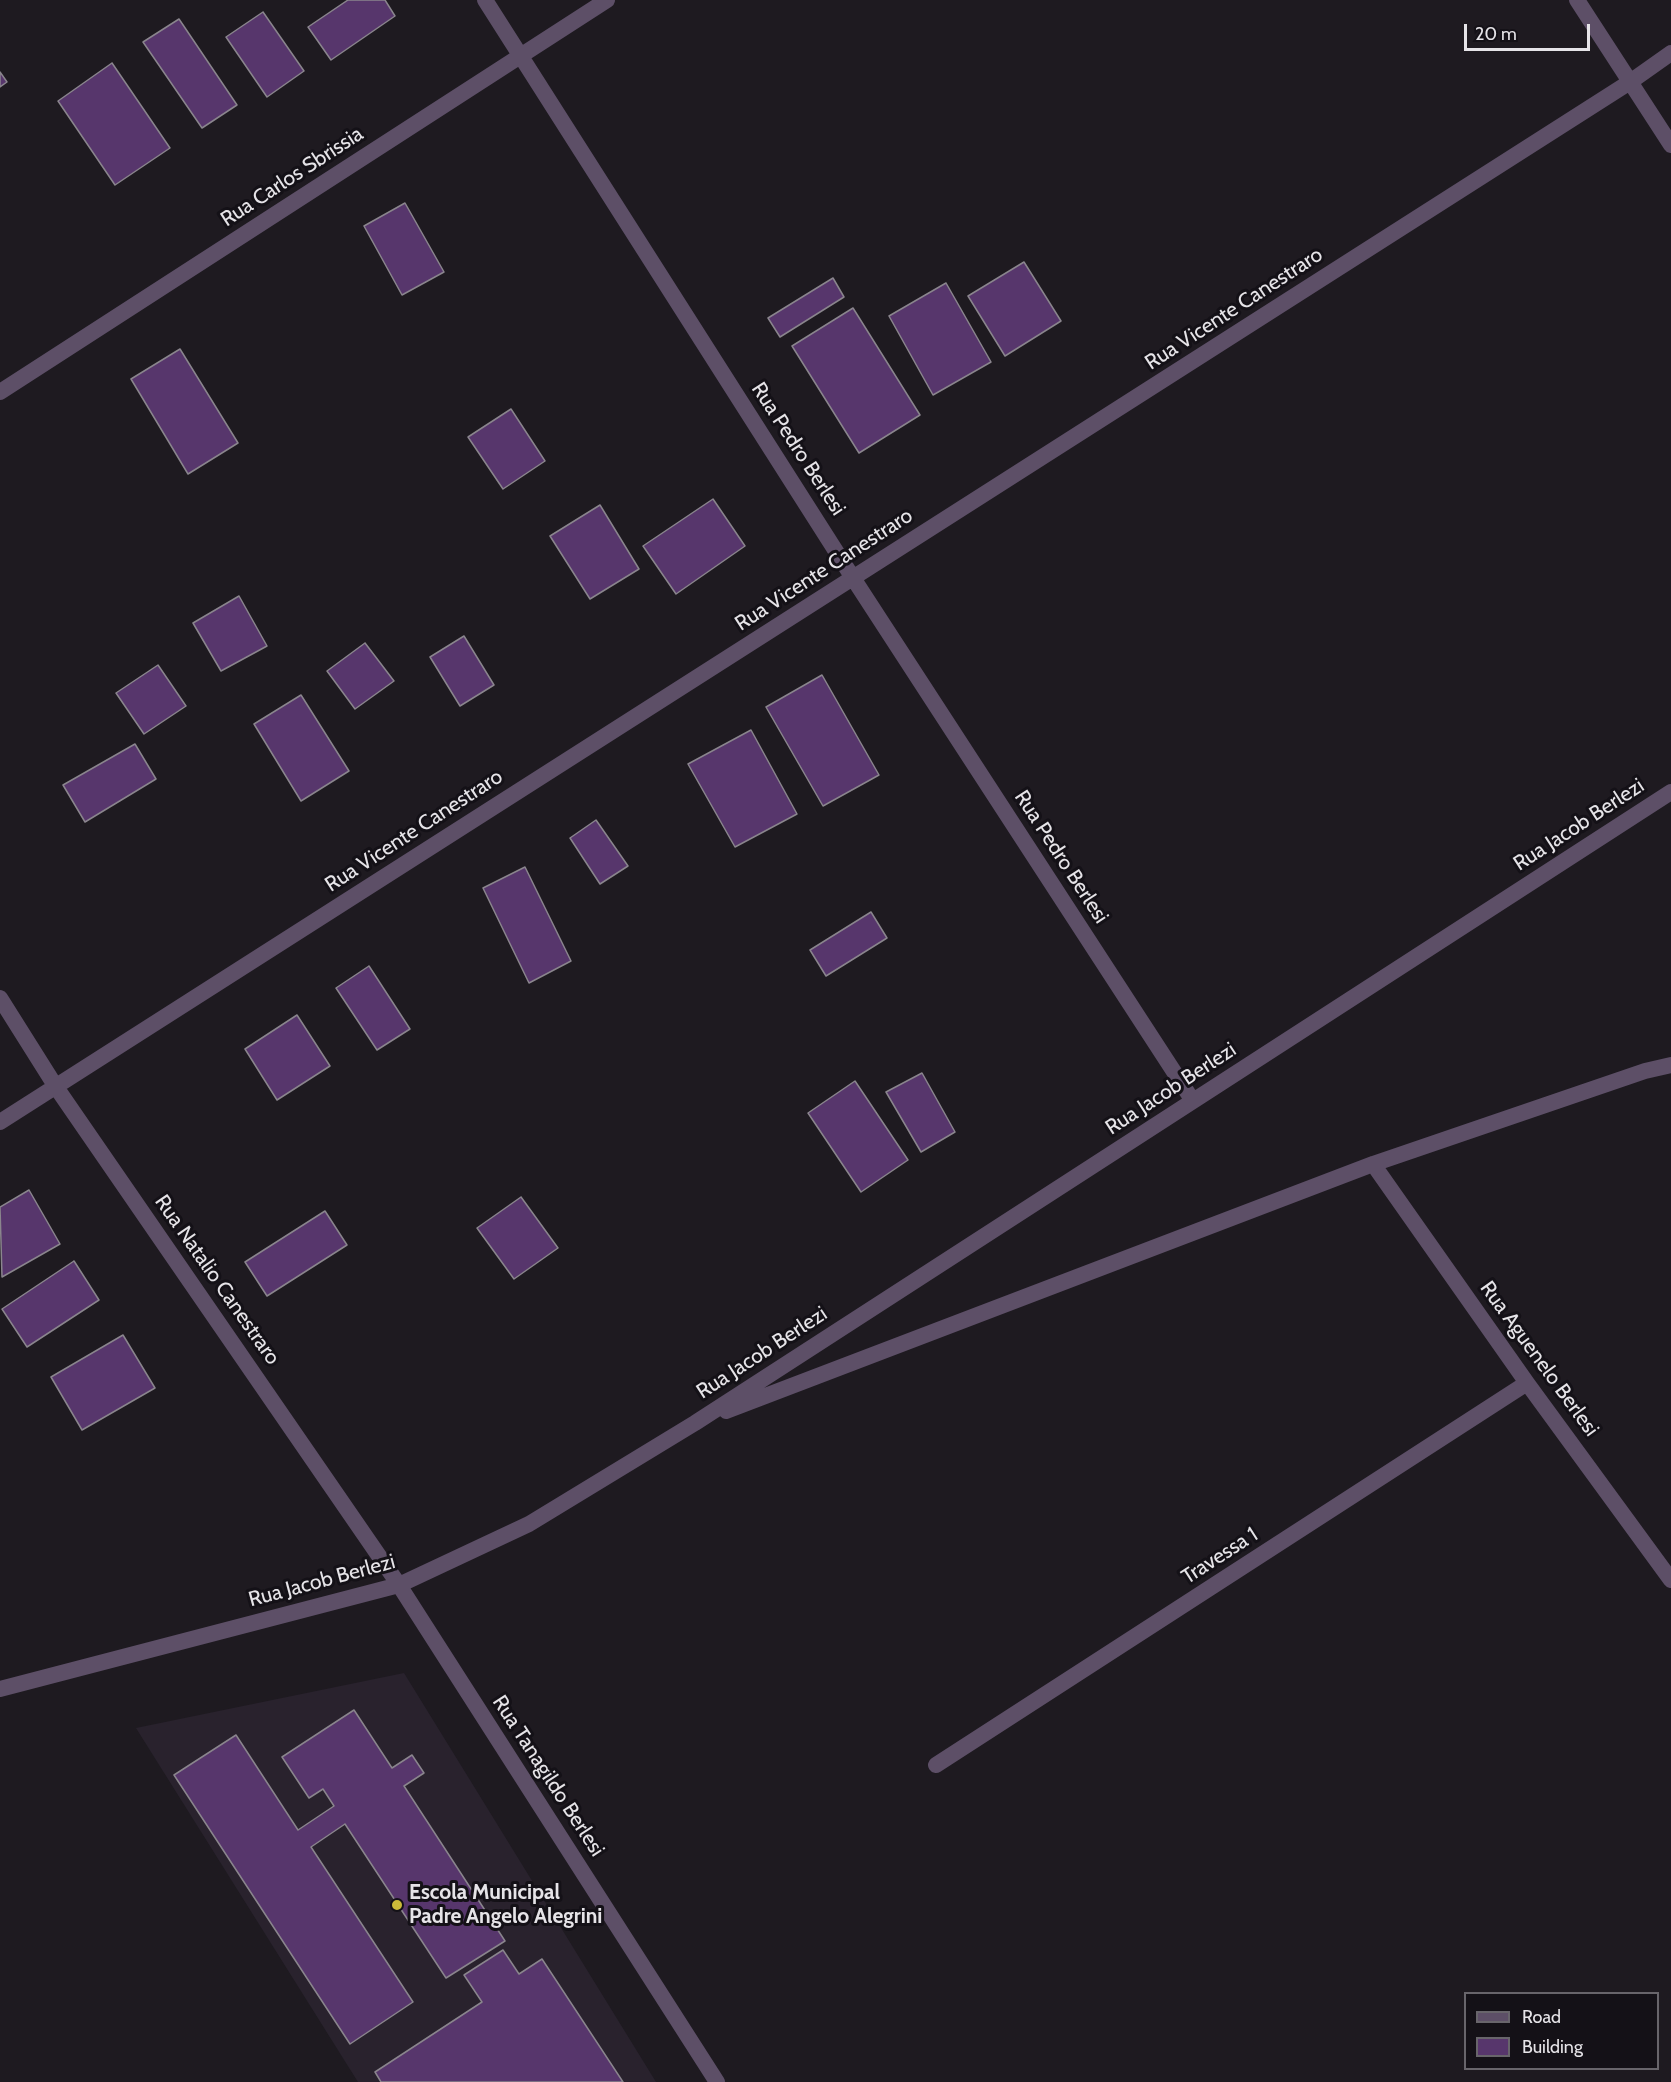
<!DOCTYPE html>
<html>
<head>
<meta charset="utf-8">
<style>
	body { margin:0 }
	#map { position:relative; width:1671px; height:2082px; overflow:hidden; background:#1e1a20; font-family:Cabin,sans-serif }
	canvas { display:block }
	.legend { position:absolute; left:1464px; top:1992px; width:195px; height:78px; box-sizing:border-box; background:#141117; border:2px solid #68656b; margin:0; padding:8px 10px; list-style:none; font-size:18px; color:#e6e4e8 }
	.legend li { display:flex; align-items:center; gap:12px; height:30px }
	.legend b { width:30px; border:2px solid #68656b }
	.scale { position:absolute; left:1464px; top:24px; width:126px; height:27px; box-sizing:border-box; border:3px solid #e6e4e8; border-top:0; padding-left:8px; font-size:18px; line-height:21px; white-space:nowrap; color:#e6e4e8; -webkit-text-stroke:4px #141117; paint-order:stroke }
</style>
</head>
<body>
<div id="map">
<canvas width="1671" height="2082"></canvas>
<ul class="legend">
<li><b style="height:8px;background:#5d4f67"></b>Road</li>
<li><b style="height:16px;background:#57366c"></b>Building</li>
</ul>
<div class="scale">20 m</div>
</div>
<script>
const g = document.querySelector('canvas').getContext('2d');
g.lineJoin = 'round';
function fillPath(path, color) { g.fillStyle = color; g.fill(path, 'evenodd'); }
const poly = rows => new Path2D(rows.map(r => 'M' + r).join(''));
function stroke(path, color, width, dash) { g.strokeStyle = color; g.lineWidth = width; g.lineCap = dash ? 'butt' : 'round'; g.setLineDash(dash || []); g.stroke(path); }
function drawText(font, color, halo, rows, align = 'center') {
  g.font = font + ' Cabin,sans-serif'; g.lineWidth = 6; g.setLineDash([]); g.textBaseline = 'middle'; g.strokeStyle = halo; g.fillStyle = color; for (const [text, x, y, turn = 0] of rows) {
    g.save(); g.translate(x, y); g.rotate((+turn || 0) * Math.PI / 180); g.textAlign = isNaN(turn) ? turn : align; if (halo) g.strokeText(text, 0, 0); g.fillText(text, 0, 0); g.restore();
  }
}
fillPath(poly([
	[404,1673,656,2082,358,2082,136,1728]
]), '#29222d');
const building = poly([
	[348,0,385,0,395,16,331,60,308,27,348,0],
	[263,12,304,71,267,97,226,37,263,12],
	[179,19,237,105,202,128,143,42,179,19],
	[112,63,170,148,115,185,58,101,112,63],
	[0,72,7,82,0,87,0,72],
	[405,203,444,272,402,295,364,226,405,203],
	[1024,262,1061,321,1005,356,968,296,1024,262],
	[833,278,844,297,780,337,768,318,833,278],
	[946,283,991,362,933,395,889,316,946,283],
	[853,308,920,415,859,453,792,346,853,308],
	[180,349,238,443,188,474,131,379,180,349],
	[511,409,545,461,503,489,468,437,511,409],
	[713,499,745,546,676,594,643,546,713,499],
	[600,505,639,569,590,599,550,536,600,505],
	[239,596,267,646,221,671,193,623,239,596],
	[464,636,494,685,460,706,430,657,464,636],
	[365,643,394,681,355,709,327,671,365,643],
	[158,665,186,706,144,734,116,693,158,665],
	[822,675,879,775,823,806,766,707,822,675],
	[301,695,349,771,301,801,254,724,301,695],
	[751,730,797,814,735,847,688,764,751,730],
	[135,744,156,779,85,822,63,785,135,744],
	[596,820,628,866,600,884,570,838,596,820],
	[525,867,571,961,529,983,483,888,525,867],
	[871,912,887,938,826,976,810,950,871,912],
	[369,966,410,1029,377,1050,336,988,369,966],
	[297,1015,330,1066,277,1100,245,1049,297,1015],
	[922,1073,955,1132,921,1152,886,1092,922,1073],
	[855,1081,908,1160,861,1192,808,1113,855,1081],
	[29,1190,60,1244,2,1277,0,1207,29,1190],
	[521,1197,558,1248,514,1279,477,1228,521,1197],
	[325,1211,347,1245,267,1296,245,1262,325,1211],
	[74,1261,99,1300,27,1347,2,1309,74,1261],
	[123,1335,155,1388,82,1430,51,1377,123,1335],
	[354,1710,392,1768,412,1755,424,1773,404,1786,505,1941,446,1978,345,1824,311,1847,413,2002,350,2044,174,1775,236,1735,298,1830,334,1806,323,1789,309,1798,282,1757,354,1710],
	[503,1950,519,1974,542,1959,623,2082,381,2082,375,2072,482,2002,464,1975,503,1950]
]);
fillPath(building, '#57366c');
stroke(building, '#8a858d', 1.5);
stroke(poly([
	[485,0,853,578,1193,1101],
	[1577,0,1671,145],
	[0,392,607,0],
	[0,998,56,1087,399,1585,717,2082],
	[0,1122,1630,82,1671,53],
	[1373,1164,1527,1383,1671,1580],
	[726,1411,1373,1164,1645,1071,1671,1065],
	[0,1689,399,1585,529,1524,695,1423,1671,792],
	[936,1765,1527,1383]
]), '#5d4f67', 16);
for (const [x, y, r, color] of [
	[397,1905,6,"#cbba39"]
]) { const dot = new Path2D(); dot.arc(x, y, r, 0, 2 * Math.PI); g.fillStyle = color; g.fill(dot); stroke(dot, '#141117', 2); }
drawText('21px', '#e6e4e8', '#141117', [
	["Rua Carlos Sbrissia",292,177,-33],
	["Rua Vicente Canestraro",1234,309,-33],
	["Rua Pedro Berlesi",798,449,57],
	["Rua Vicente Canestraro",824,570,-33],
	["Rua Jacob Berlezi",1579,825,-33],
	["Rua Vicente Canestraro",414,831,-33],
	["Rua Pedro Berlesi",1061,857,57],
	["Rua Jacob Berlezi",1171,1089,-33],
	["Rua Natalio Canestraro",217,1280,55],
	["Rua Jacob Berlezi",762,1353,-33],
	["Rua Aguenelo Berlesi",1539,1359,54],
	["Travessa 1",1220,1556,-33],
	["Rua Jacob Berlezi",322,1581,-15],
	["Rua Tanagildo Berlesi",548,1776,57]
]);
drawText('bold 21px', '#e6e4e8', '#141117', [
	["Escola Municipal",409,1893],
	["Padre Angelo Alegrini",409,1917]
], 'left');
</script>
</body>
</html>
